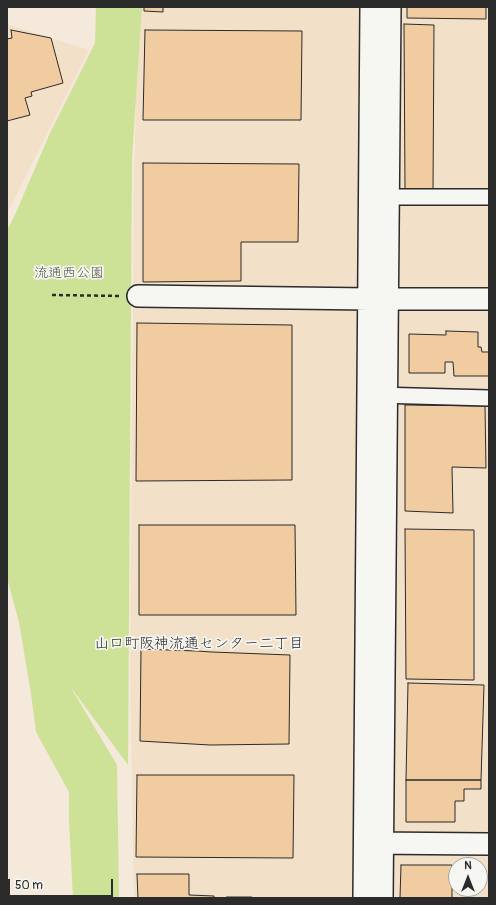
<!DOCTYPE html>
<html>
<head>
<meta charset="utf-8">
<style>
	body { margin:0 }
	#map { position:relative; width:496px; height:905px; overflow:hidden; background:#f4e9da; font-family:Pangolin,sans-serif }
	canvas { display:block }
	.frame { position:absolute; inset:0; border:8px solid #2b2b2b; pointer-events:none }
	.north { position:absolute; left:448px; top:857px; width:40px; height:40px; box-sizing:border-box; background:#f6f6f2; border:1px solid #a5a5a2; border-radius:50%; rotate:0deg; font-size:11px; font-weight:700; line-height:16px; text-align:center; color:#2b2b2b }
	.north::after { content:''; display:block; margin:auto; width:14px; height:18px; background:#2b2b2b; clip-path:polygon(50% 0,100% 100%,50% 72%,0 100%) }
	.scale { position:absolute; left:8px; top:879px; width:105px; height:18px; box-sizing:border-box; border:2px solid #2b2b2b; border-top:0; padding-left:5px; font-size:12px; line-height:14px; white-space:nowrap; color:#2b2b2b; -webkit-text-stroke:3px #f6f6f2; paint-order:stroke }
</style>
</head>
<body>
<div id="map">
<canvas width="496" height="905"></canvas>
<div class="frame"></div>
<div class="north">N</div>
<div class="scale">50 m</div>
</div>
<script>
const g = document.querySelector('canvas').getContext('2d');
g.lineJoin = 'round';
function fillPath(path, color) { g.fillStyle = color; g.fill(path, 'evenodd'); }
const poly = rows => new Path2D(rows.map(r => 'M' + r).join(''));
function stroke(path, color, width, dash) { g.strokeStyle = color; g.lineWidth = width; g.lineCap = dash ? 'butt' : 'round'; g.setLineDash(dash || []); g.stroke(path); }
function drawText(font, color, halo, rows, align = 'center') {
  g.font = font + ' Pangolin,"Klee One",sans-serif'; g.lineWidth = 3.5; g.setLineDash([]); g.textBaseline = 'middle'; g.strokeStyle = halo; g.fillStyle = color; for (const [text, x, y, turn = 0] of rows) {
    g.save(); g.translate(x, y); g.rotate((+turn || 0) * Math.PI / 180); g.textAlign = isNaN(turn) ? turn : align; if (halo) g.strokeText(text, 0, 0); g.fillText(text, 0, 0); g.restore();
  }
}
fillPath(poly([
	[138,7,489,7,489,898,134,898,130,672,134,183],
	[456,865,480,865,480,889,456,889],
	[7,24,89,50,7,214]
]), '#f3e0c9');
fillPath(poly([
	[96,7,142,7,132,158,128,765,70,686,117,765,119,898,73,898,69,821,69,792,36,732,31,694,19,622,7,578,7,230,15,215,50,133,95,43]
]), '#cee297');
const building = poly([
	[144,7,181,7,163,7,163,12,144,11,144,7],
	[407,7,486,7,486,19,407,18,407,7],
	[404,24,434,25,433,191,405,190,404,24],
	[11,30,51,38,63,83,31,92,32,96,25,98,30,115,7,121,7,39,12,38,11,30],
	[145,30,302,31,301,120,143,120,145,30],
	[143,163,299,164,298,242,241,242,241,281,143,282,143,163],
	[137,323,292,325,292,480,136,481,137,323],
	[446,331,478,332,478,347,481,347,482,352,489,352,489,376,454,376,453,362,445,362,445,373,409,373,409,334,446,335,446,331],
	[405,405,485,406,486,468,452,467,453,513,405,511,405,405],
	[139,525,295,525,296,615,139,615,139,525],
	[405,529,474,530,474,680,406,679,405,529],
	[141,649,197,651,212,652,290,655,289,744,210,745,140,741,141,649],
	[408,683,484,685,481,780,406,780,408,683],
	[137,775,294,775,293,858,136,857,137,775],
	[406,780,481,780,481,789,464,789,464,801,455,801,455,822,406,822,406,780],
	[401,865,452,865,452,898,400,898,401,865],
	[137,874,189,874,189,895,214,896,214,898,138,898,137,874],
	[227,897,252,897,252,898,227,898,227,897]
]);
fillPath(building, '#f1cca1');
stroke(building, '#2b2b2b', 1);
const street = poly([
	[378,197,489,197],
	[377,395,489,398]
]);
const secondary = poly([
	[138,296,369,299,489,299],
	[370,843,489,844],
	[364,898,371,7],
	[382,898,390,7]
]);
stroke(street, '#2b2b2b', 18);
stroke(secondary, '#2b2b2b', 24);
stroke(poly([
	[52,295,122,296]
]), '#2b2b2b', 2.5, [4, 3]);
stroke(street, '#f6f6f2', 15);
stroke(secondary, '#f6f6f2', 21);
drawText('14px', '#545946', '#f6f6f2', [
	["流通西公園",69,273]
]);
drawText('15px', '#2b2b2b', '#f6f6f2', [
	["山口町阪神流通センター二丁目",199,644]
]);
</script>
</body>
</html>
